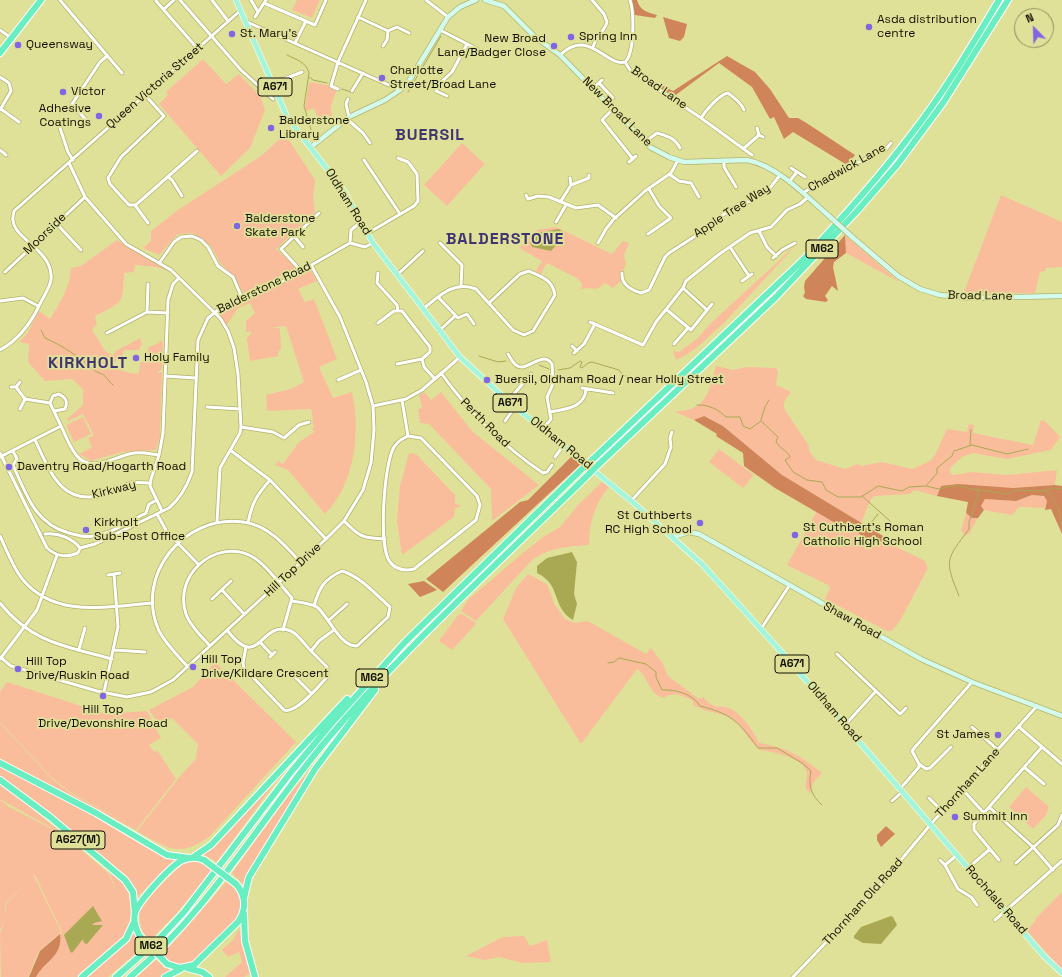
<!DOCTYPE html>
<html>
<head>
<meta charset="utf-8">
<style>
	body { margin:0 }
	#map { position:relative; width:1062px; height:977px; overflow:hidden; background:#e0e199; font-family:"Space Grotesk",sans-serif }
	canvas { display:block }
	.north { position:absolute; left:1014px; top:8px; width:40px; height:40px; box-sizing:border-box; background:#e0e199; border:1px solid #8d8d5c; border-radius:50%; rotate:337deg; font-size:11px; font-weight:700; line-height:16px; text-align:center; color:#101000 }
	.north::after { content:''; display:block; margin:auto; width:14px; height:18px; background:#7f66e2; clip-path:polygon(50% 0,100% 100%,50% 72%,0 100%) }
</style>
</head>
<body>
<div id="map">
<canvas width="1062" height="977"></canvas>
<div class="north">N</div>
</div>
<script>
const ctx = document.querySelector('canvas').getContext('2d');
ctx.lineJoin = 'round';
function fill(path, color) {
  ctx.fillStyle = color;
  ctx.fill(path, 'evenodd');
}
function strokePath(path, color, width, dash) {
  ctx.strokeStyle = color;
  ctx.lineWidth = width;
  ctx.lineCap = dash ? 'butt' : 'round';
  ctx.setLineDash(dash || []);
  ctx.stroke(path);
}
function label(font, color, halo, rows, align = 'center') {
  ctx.font = font + ' "Space Grotesk",sans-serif';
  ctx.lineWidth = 3.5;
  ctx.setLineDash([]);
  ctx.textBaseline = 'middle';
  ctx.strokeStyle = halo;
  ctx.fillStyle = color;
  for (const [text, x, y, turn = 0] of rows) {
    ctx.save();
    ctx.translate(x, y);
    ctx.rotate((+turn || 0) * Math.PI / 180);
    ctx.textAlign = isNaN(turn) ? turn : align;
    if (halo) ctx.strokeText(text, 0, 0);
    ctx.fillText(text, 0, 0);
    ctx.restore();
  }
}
fill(new Path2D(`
	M297 0H320L312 18 292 10Z
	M203 59 226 84 239 74 260 96 265 110 250 148 221 176 159 104 168 95 166 92Z
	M309 82 328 85 337 90 331 105 332 116 329 117 328 115 318 118 314 108 306 111 305 107Z
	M285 134 315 180 313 198 315 212 276 249 297 268 243 293 235 277 220 263 211 246 193 233 178 234 159 255 143 248 151 241V231L178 210 261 156Z
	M462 143 485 164 447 206 424 185Z
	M1001 195 1062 222V267L1045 268 1046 271 1040 272 1035 293H976L964 292Z
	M556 227 612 254 623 241 629 243 624 256 626 264 621 276 622 280 613 288 605 283 597 289 585 288 581 290 582 284 577 278 547 263 540 275 535 273 542 261 519 248 537 230Z
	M845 235 899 282 846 253Z
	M117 240 169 271 156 267 135 265 134 272 124 273C123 305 123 301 95 316L97 324 92 330 106 352 113 355 116 351 140 338 142 344 139 350H124L122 356 114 363C121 372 128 373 139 374L140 363 144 361 149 347 159 343 160 340 163 343 162 369 156 373 162 372 160 437 156 450 122 452 91 461 79 454 92 447 88 438 94 435 83 414 68 421 67 419 83 405V389L72 379 45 381 28 362 29 344 19 342 27 334 39 311 50 319C59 304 71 286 71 268L81 266Z
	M798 243 723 324C707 337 696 352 676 360L673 351 679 352 698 338 709 325Z
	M310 269 317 281 298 289 305 302 314 299 337 359 319 367 333 398 352 392C361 433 355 483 325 514L288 470 275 465 278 461 283 464 299 442 314 432 312 428 314 427 312 421 313 419 311 409 267 411 266 395 291 389 304 382 286 326 270 328H279L280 330 281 349 278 352V356L250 361 247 339 252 331 246 332V321L255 313 250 303 238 308 227 325 217 312 225 307 280 285Z
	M716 366 733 370 747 367 776 368 778 371 776 385 791 392C786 398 782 403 785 410L809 446V451L816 460 845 469 858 464 861 466 882 462 912 469 930 461 935 455 947 429 967 432 969 424 974 425 973 433 1033 445 1041 420 1045 421 1060 437 1051 450 1007 459 973 453 962 457 950 468V472L953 475 971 472 1007 475 1057 470 1055 485 1013 488 941 486 937 496 914 490 910 494 874 496C868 502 865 515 861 523L782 475 723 426 704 416 694 420 675 412C682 411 691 410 697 406 709 399 712 378 716 366Z
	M424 392 431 400 441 392 473 432 539 485 492 521 491 489 429 424 420 423 418 409 422 408 419 395Z
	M83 417 91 434 74 442 66 425Z
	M719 449 754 475 743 488 709 462Z
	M409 453 416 454 455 495V503L460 505V507L455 508 454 517 402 555 397 521 400 486Z
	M602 482 609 487C595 503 589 523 589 545 567 547 550 547 532 560L476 621 461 611 468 600 518 557 543 537 560 527 579 504Z
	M1032 495 1044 496 1047 501 1045 508 1019 507 1012 515 984 510 981 506 985 499 1016 501Z
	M817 511 837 524 853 529 866 539 891 544 925 561 928 568 900 621 892 631H887L825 599 830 588 828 585 787 565Z
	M966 513 972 518H978L969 534 965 536 961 530Z
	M528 574 547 584 555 605 565 619 575 623 588 621 646 654 651 648 662 662 668 676 699 699 703 697C717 712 717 703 731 709 743 715 754 732 759 743 786 747 801 756 822 773L813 783 810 793 806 789C805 783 807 778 807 773 805 758 771 751 760 750 749 742 744 728 733 720 721 711 705 713 693 705V701C680 695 676 691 663 698 649 694 648 676 637 669L581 744 503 619 516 588Z
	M462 614 476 623 475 625 452 650 439 641 458 615Z
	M215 662 296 742 210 836C179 859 167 848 137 831L181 775 196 759 198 744 172 718 160 726 149 710 193 687Z
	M7 682 106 714 147 711 161 738 149 745 154 752 157 750 176 779 136 830 0 759V723L52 779 75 796 129 824 75 795 52 778 0 722V692Z
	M326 751 244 885 232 873 289 795Z
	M293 762 271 788 217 862 203 854Z
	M0 767 101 819 157 852 177 860 137 897 136 889 128 877 52 815 0 777Z
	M0 785 20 799 64 835 0 799Z
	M1026 787 1049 807 1046 815 1033 829 1009 807Z
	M0 800 9 807 64 835 108 873 117 892 109 872C134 885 134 911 126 935L77 977H29L41 950 62 932 35 875 5 904 6 917 0 931Z
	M195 861 207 864 213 869 176 914 149 941 141 928 139 912 155 891 183 863Z
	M34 876 61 932 39 951 28 977H1L0 934 6 917V904Z
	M227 881C235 889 243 897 241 910 239 921 197 962 187 964 176 967 169 960 162 954L181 934Z
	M1062 892V970L1027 931 1036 920 1035 919Z
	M239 928 251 973 244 977H225L242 962 239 952 228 957 222 950 233 940Z
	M133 932 143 947 108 977H87L127 943Z
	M524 936 530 946 547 940 551 962 523 963 499 957 485 960 466 956 503 937Z
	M156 960 165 968 171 971 162 977H137Z`), '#fabd9c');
fill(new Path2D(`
	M631 0H637C640 11 647 12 657 15L655 18 635 15Z
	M663 17 687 24 684 37 680 41 669 38Z
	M727 56 755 72 770 89 789 118H798L805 122 855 155 847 165 793 132 784 139 774 117 770 119 752 87 719 63 673 97 642 76H644L673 91Z
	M845 235 846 253 834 262 833 267 838 291 832 286 825 296 828 300 826 302 806 299 803 296 805 293 804 287 805 281Z
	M704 416 723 426 782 475 893 542 891 544 866 539 853 529 837 524 775 488 744 466 743 453 716 436 717 434 694 420Z
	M572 456 581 464 443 592 426 579 520 502 528 500Z
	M958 484 1013 488 1055 485 1062 486V534L1051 509 1045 510 1047 501 1044 496 1032 495 1016 501 985 499 981 506 984 510 978 518H972L966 513 968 502 937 496 941 486Z
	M424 581 437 590 420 597 408 584Z
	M886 826 895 834 881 847 877 840V835Z
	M60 934C63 957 45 960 36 977H29L40 951Z`), '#cf845a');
fill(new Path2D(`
	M559 229 564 233V236L551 251 532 247 530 242 536 234 541 232Z
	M572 552 577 562 574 594 577 604 573 620C551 607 562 585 537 573V566L547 558Z
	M93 906 102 921 94 923 92 925H103L87 944 84 943 83 939 72 953 70 951 64 935Z
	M891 916 893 917 897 925 881 944 863 943 854 938V936L861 927Z`), '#a9a953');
strokePath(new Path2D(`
	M287 55C297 60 306 62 309 73L304 106 314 140
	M309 77 313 80 327 83
	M342 89 351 92
	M408 92 441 36
	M41 330 45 338C63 346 80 357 94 370 97 373 102 373 105 376 108 379 110 383 113 385
	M479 356 498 362 506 361
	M539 365 549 369
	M558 370 570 368 580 361 582 362 580 367 582 368 588 363 592 362 619 370 622 374 634 380
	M697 405C708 404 719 410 726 417H740L743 426 750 429 761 421 778 437 776 441C778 448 787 450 790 457L785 460 793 472 807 480 822 482 826 490 838 497H861L878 486 902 491 909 487 926 486 939 489 956 485 972 489 1008 494 1014 490 1044 491 1052 488 1062 489
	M761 420 765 407 769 400
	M970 445 971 430
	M927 485 937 473V468L952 456 954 451 972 445 1007 454 1028 449
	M1045 491C1058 498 1059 512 1062 525
	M862 496 890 521
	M871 523 878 514
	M959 596C944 559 946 560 969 529V522L979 492 978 490
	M608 663 614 662 619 658 646 664 656 672V677L662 690C675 689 693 694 700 706 732 714 739 722 758 748H777L802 763 811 771C808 786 811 795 822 805`), '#a9a953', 1);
const street = new Path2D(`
	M60 0 122 73
	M180 0 241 70 273 99
	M212 0 228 21
	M251 0 258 12
	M426 0 448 17
	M592 0 604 14 607 22C605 31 596 36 593 47
	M156 1 197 48
	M264 3 315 25 326 0
	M164 9 174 0
	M255 17 266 0
	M358 17 388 31 397 27 409 33
	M247 22 400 90
	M0 30 11 38
	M440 30 477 49
	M295 43 306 21
	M383 46 387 40 388 31
	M560 55C589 27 606 67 625 62L630 70 701 118 752 155
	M625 62C635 53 634 12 630 0
	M0 77 9 83 11 91 0 110
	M274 83 302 72
	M599 83 613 98
	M338 89 331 86 338 62 366 0
	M592 89 602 80
	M352 91 363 73
	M145 95 164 116 121 157 108 178 110 184 129 205H135L138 203 197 151
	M447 96 436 91 438 85 452 72 467 44
	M348 99 346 104 349 117
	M1 109 19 122
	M613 109 602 120 633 159
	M701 118C706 110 720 94 728 93 734 98 741 102 744 110
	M347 119 363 133 370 143
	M87 121 72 104 100 62 107 56
	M60 128 68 152 73 160
	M757 128 759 135 763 137
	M645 142 657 133C667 136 675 138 680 148
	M743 149 759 135
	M0 150 6 155
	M364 160 400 214
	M724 160V167L736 187
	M629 162 636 156
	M69 163 85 197 126 244 171 270 220 318 228 331 234 348 238 374 241 427 240 433 220 468 217 522
	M791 168 805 177
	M669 174 679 181 691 183 699 197
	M168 177 172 180 182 196
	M570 178 571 185
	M789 182 797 172
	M803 193 826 178 886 149 891 143
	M526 195 528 199 538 196 549 197 576 208 598 205 616 218
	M561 201 571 185 589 178V175
	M135 205 148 223
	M556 222 566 205
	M56 223 81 250
	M759 231 767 247 776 256
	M368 233 414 206 418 201 417 174 408 162 398 158
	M648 234 671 218 659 206 649 189
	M294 236 303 247
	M350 243 351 230 361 222
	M350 243 365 247 373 243
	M440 243 462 265 461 286
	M598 243 606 229 613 220 645 191 671 173 678 160
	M730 247 749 276
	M773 258 782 250 795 243
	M160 262 174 242 181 237 192 236 201 240 208 247 218 266 233 277 242 298
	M301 271 281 249 319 213
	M5 272 85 197
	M378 273 377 283 397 305 398 311
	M622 273C621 285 631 290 641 293L649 290 665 257 669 253 700 233 708 225 739 204 751 201 770 188 780 175
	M397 275 423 251
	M742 281 752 274
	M683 288 706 309
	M438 297 458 318 467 314 474 324
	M0 301 23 298 38 306
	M423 309C439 296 454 280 476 289L513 330 524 335 533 331 555 295C552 279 543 278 529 271L520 274 489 303
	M667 310 691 330 712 304
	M147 312 168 313
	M590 322 643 345 656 322 683 288 686 281 718 255 750 233 771 227 787 210 800 204 807 198
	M378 323 394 311H402L430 347V352L422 359 424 367 435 379
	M439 331 455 316
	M107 333 147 312 148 284
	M674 344 688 328
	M572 346 577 351
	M0 350C18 340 29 326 38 308 41 300 50 288 51 280 54 250 14 240 13 220 12 218 14 214 14 211L241 10
	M574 353 584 344 595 324
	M508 354C510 357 513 363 516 365 526 374 542 349 552 364L553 384 547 397 551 419 543 429
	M397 364 422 359
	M441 373C469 412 503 446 543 473L547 472 552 465
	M165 376 196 378
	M338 380 361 370
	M11 387H16L20 382
	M16 387 25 399 50 403
	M582 388 613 393
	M402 400 408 436
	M508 401 531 374
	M373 406 406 399 422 390 460 357
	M207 407 240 409
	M20 409 25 399
	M54 411 65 409C68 401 66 398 59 394L53 396 50 403 60 424 61 426C66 436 71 452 80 459 95 472 118 455 134 453 142 452 151 454 159 455
	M550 412C565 409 585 408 586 389
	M505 421 515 407
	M241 427 273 432 284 438 299 425 309 422
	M408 436 421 438 477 496 480 505 476 520 414 569C405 571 396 570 390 562 378 547 384 463 394 447 398 441 402 439 408 436Z
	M35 440C51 473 62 508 106 494 115 491 123 485 132 483 137 482 145 483 150 483
	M230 450 270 480 326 539
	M13 451 17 459 13 465C26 494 35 524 69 533 76 535 85 538 93 536 111 534 130 521 146 513L149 504 157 500
	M0 453 47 548C56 556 65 558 78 553L80 548
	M0 457 61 426
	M555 457 563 446
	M631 501 665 464 671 447 670 438 672 432
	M162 511 150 486 151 479 159 455 163 433 168 300 173 284 179 278
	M157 514 167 532 198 564
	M344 521C360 537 362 538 385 539
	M248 523C252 503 256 496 270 480
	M45 534C58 532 73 539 80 548
	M0 536C7 551 13 568 23 580 56 619 108 606 153 603
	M80 548 95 544 169 508C181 498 187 486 192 472L198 340 208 318 223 306 278 284 350 243
	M108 575 120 573
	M222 590 244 614
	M212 599 231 581
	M292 601C299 602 310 603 317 607 329 617 340 647 357 646L388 617 390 607C375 594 361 577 342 571 324 579 319 588 314 606
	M0 603C32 643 65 646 112 659
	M329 620 347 604
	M761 629 789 586
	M227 630C261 674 259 618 291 631 298 634 305 645 311 651
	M260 642 272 655
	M210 646C202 637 190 626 186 614 173 576 214 538 251 556 265 563 281 586 292 598L283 630
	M246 647 243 663 244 668 284 710C296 714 319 686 327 677V667L311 651 319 641 334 630
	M79 649 85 628
	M114 650 145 652
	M837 654 900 714 906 708
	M0 657 11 666 97 691 127 697 151 692 173 680 326 539 344 521 363 490 371 463 374 430 373 406 366 382 340 317 311 265
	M270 657 275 652
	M0 659 37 610 57 555
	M187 666C177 655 166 644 159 631 134 575 184 514 243 522 268 525 285 545 301 563
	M292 674 311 693
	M104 692 118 627 114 574
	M845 725 876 691
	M972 727 998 750
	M1019 727 1062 764
	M919 764 912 751 915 747 972 682
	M1024 767 1044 784
	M900 789 919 767V764L926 769 930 768 951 747
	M963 790 984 813
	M929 798 943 812
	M892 801 902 792
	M989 807 1033 847 1053 870
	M957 855 945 865 958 889 971 897 977 905
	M940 860 945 865
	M999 860 974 830V824L1042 747
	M1016 863 1058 825 1062 815
	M968 868 990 849
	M995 920 1062 861
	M793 977 875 891 931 824 1037 706`);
const secondary = new Path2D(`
	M485 0 504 6 535 37 560 55 650 147 669 157 684 162 747 160C778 166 806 196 829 216
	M311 147 349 117 385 100 400 90 409 81 448 17 460 7 476 0
	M851 236 898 276 920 289 940 295 970 298 1062 296
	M673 537 689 532 699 534 921 659 972 682 1062 716`);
const primary = new Path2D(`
	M236 0 287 117 344 191 373 243 460 357 508 401 635 504 702 564 786 657 1044 956 1062 973`);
const highway = new Path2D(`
	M0 53 41 0
	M592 460 802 261C841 220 879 177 913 132 945 91 972 45 999 0
	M598 465 776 297 858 210 897 165 943 103 1008 0
	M0 763 96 813 167 855 189 858
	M0 780 50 817 125 880 133 892 135 914
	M192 858 211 845 347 699
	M244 898 249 877 315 769 375 690
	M244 914 245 941 255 977
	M139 935C136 928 133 921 135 913 138 902 171 865 183 860 190 857 197 857 204 860
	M167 964 180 968 194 965 238 922C247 910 246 895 236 884
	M187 968 202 972 209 977
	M82 977 126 939 134 922
	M116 977 158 940 184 912 291 772 331 724 405 642 584 467
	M130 977C208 912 260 820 325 742 407 645 501 561 591 472
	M165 977 181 969`);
strokePath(street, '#b2b36c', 4.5);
strokePath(secondary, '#b2b36c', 6);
strokePath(primary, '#fff', 6);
strokePath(highway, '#fff', 8);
strokePath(street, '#fff', 3);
strokePath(secondary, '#d2faed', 4.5);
strokePath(primary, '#a5f5da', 5);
strokePath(highway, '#69eec2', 6);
const secondaryBridge = new Path2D(`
	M829 216 851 236`);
const highwayBridge = new Path2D(`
	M584 467 592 460
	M591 472 598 465
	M204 860 236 884
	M139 935 167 964`);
strokePath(secondaryBridge, '#b2b36c', 6, []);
strokePath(highwayBridge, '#fff', 8, []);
strokePath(secondaryBridge, '#d2faed', 4.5);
strokePath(highwayBridge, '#69eec2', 6);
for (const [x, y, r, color] of [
	[869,27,4,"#7f66e2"],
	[232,34,4,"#7f66e2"],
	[571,37,4,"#7f66e2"],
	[18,45,4,"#7f66e2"],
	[554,46,4,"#7f66e2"],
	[382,78,4,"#7f66e2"],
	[63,92,4,"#7f66e2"],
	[99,116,4,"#7f66e2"],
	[271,128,4,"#7f66e2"],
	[237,226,4,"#7f66e2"],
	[136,358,4,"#7f66e2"],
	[487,380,4,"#7f66e2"],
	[9,467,4,"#7f66e2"],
	[700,523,4,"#7f66e2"],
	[86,530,4,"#7f66e2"],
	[795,535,4,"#7f66e2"],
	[193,667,4,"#7f66e2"],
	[18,669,4,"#7f66e2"],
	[103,696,4,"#7f66e2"],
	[998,735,4,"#7f66e2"],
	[955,817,4,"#7f66e2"]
]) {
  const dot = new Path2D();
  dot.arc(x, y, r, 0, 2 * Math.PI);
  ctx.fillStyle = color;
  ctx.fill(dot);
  strokePath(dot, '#e0e199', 1.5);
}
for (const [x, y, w] of [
	[275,87,34],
	[822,249,32],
	[510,403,34],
	[792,664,34],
	[372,678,32],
	[78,840,54],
	[151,946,32]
]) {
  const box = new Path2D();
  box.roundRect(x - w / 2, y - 9, w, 18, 3);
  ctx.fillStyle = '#e0e199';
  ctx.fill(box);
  strokePath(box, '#101000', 1);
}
label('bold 11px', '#101000', null, [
	["A671",275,87],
	["M62",822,249],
	["A671",510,403],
	["A671",792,664],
	["M62",372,678],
	["A627(M)",78,840],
	["M62",151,946]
]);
label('12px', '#101000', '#e0e199', [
	["Asda distribution",877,20],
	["centre",877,34],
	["St. Mary's",240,34],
	["Spring Inn",579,37],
	["New Broad",546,39,"right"],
	["Lane/Badger Close",546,53,"right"],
	["Queensway",26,45],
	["Charlotte",390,71],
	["Street/Broad Lane",390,85],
	["Victor",71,92],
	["Adhesive",91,109,"right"],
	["Coatings",91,123,"right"],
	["Balderstone",279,121],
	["Library",279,135],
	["Balderstone",245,219],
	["Skate Park",245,233],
	["Holy Family",144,358],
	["Buersil, Oldham Road / near Holly Street",495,380],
	["Daventry Road/Hogarth Road",17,467],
	["St Cuthberts",692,516,"right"],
	["RC High School",692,530,"right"],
	["Kirkholt",94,523],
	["Sub-Post Office",94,537],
	["St Cuthbert's Roman",803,528],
	["Catholic High School",803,542],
	["Hill Top",201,660],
	["Drive/Kildare Crescent",201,674],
	["Hill Top",26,662],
	["Drive/Ruskin Road",26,676],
	["Hill Top",103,710,"center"],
	["Drive/Devonshire Road",103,724,"center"],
	["St James",990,735,"right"],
	["Summit Inn",963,817]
], 'left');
label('12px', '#101000', '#e0e199', [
	["Queen Victoria Street",155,86,-41],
	["Broad Lane",659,88,35],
	["New Broad Lane",617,112,45],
	["Chadwick Lane",847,168,-29],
	["Oldham Road",348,202,58],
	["Apple Tree Way",732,211,-33],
	["Moorside",45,234,-44],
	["Balderstone Road",264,288,-26],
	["Broad Lane",980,296,1],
	["Perth Road",485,423,45],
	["Oldham Road",561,443,39],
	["Kirkway",114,490,-14],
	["Hill Top Drive",293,570,-43],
	["Shaw Road",852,621,29],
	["Oldham Road",834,712,49],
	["Thornham Lane",968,783,-48],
	["Rochdale Road",996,900,49],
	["Thornham Old Road",863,902,-48]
]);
ctx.letterSpacing = '1px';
label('bold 16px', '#3f3470', '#e0e199', [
	["BUERSIL",430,136],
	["BALDERSTONE",505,240],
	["KIRKHOLT",88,364]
]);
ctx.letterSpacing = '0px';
</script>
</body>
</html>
